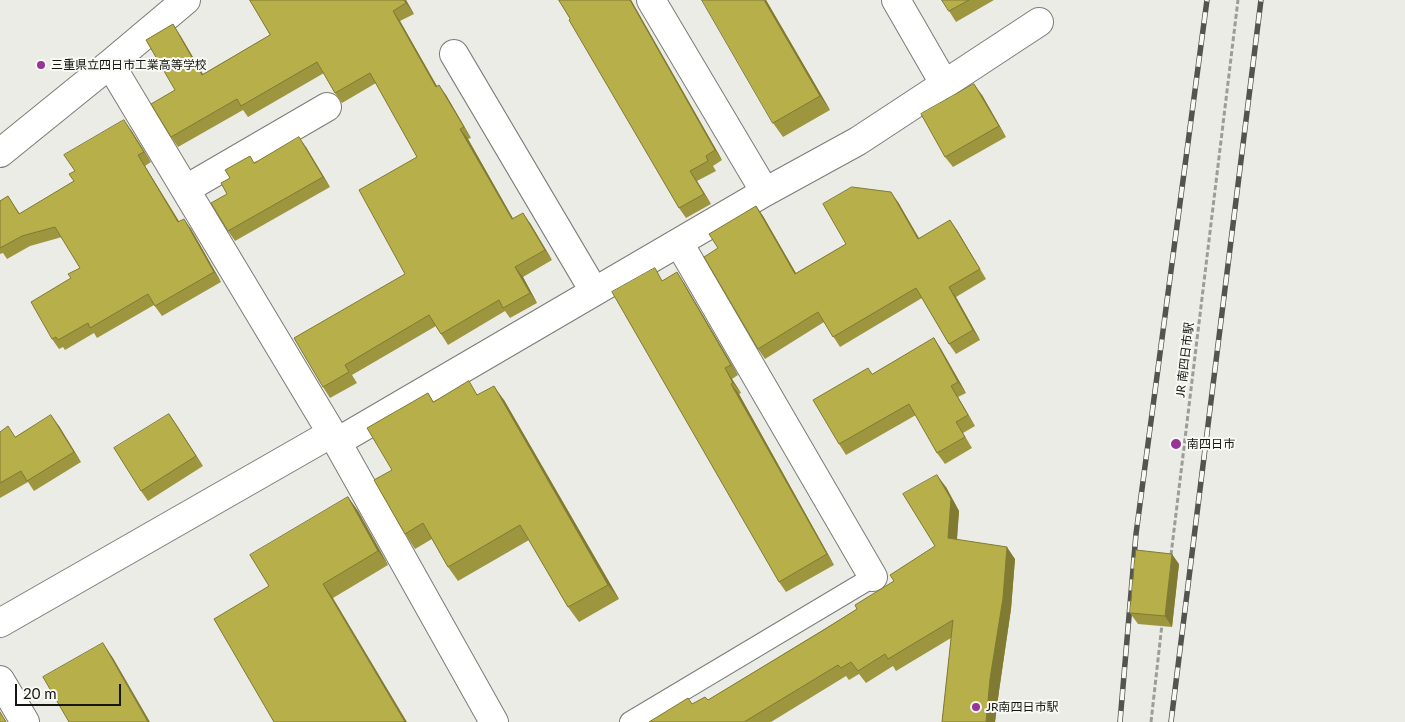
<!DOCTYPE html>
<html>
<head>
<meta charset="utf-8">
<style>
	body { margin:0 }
	#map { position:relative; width:1405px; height:722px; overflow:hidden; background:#ecece7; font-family:Lato,sans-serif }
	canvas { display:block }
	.scale { position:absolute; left:15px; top:684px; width:106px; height:22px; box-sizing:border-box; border:2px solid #161614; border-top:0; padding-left:6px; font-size:15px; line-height:18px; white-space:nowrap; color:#161614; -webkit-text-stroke:4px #f9f9f4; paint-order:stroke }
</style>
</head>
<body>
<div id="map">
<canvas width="1405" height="722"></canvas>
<div class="scale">20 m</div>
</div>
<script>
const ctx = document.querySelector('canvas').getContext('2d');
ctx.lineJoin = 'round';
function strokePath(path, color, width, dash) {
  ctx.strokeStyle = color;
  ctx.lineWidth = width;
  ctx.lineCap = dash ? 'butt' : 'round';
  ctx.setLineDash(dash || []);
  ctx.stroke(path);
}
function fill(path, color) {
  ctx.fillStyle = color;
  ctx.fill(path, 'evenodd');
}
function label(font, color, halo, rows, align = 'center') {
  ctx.font = font + ' Lato,"Noto Sans JP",sans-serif';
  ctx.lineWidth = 4;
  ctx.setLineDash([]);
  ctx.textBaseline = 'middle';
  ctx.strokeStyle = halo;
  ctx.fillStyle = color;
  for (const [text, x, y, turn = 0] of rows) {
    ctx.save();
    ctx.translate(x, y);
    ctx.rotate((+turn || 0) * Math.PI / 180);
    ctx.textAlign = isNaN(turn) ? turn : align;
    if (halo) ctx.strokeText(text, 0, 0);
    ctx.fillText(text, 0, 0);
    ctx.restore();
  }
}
const lane = new Path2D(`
	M630 722 873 577`);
const street = new Path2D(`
	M186 0 110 64 337 442 494 722
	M651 0 765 192
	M896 0 945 85
	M454 54 594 291
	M0 153 110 64
	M186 189 327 107
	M679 243 873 577
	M337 442 765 192 858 141 1039 22
	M0 623 332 433
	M0 680 25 722`);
strokePath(lane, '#7b7b77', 22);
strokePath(street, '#7b7b77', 30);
strokePath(new Path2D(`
	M1171 555 1238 0
	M1151 722 1162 624`), '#9c9c98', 3, [5, 2.5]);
strokePath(lane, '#fff', 20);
strokePath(street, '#fff', 28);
const rail = new Path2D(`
	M1120 722 1136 534 1207 0
	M1171 722 1261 0`);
strokePath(rail, '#535350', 5.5);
strokePath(rail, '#f9f9f4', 4, [11]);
fill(new Path2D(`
	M250 0H406L414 14 400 21 437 86 446 95 471 138 468 139 513 219 530 223 552 260 523 277 537 303 510 318 505 311 448 345 436 326 352 375 357 383 330 398 323 387 405 274 417 157 376 83 342 103 335 93 324 73 248 117 243 110 178 147 171 137 180 35 203 74 270 35Z
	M559 0H631L722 160 713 166 716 171 697 181 711 204 686 218 679 208Z
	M766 0 830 110 783 137 773 123Z
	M942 0H994L956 22Z
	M982 95 1006 137 953 167 945 157Z
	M131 130 151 162 145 166 179 221 191 229 221 282 162 316 154 305 97 338 94 333 65 350 63 347 59 349 52 339 71 278 80 268 62 237 30 246 7 259 3 253 0 254V201L8 196 20 214 74 181 75 171Z
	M306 147 330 187 235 241 228 231 227 194 230 178 254 162Z
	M898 202 919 238 957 230 986 279 956 297 980 340 956 354 949 344 922 298 840 347 824 322 765 359 758 349 718 248 756 206 763 216 796 273 846 244Z
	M663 280 684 283 738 375 732 379 741 393 739 394 834 565 786 592 779 582Z
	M934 338 941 349 966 393 958 397 975 426 963 433 972 448 945 464 937 453 916 415 846 455 839 444 873 374Z
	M428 393 433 401 479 394 504 400 619 599 579 622 568 607 529 540 458 581 448 567 432 539 415 549 405 534 392 470Z
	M169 414 203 466 148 501 141 491Z
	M59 426 81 462 34 491 28 482 0 498V432L16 437Z
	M946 487 959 511 957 540 1015 559 1011 609 999 691 995 722H942L951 638 896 671 893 666 866 683 859 674 849 680 846 676 771 722H649L692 704 708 700 857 609 894 581 935 546Z
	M348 497 358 511 388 565 333 598 269 586Z
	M1179 564 1172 627 1138 624 1130 613Z`), '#9d963f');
fill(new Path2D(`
	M404 0H406L414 14 406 3Z
	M630 0H631L722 160 715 150Z
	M764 0H766L830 110 820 96Z
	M393 11 400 21 443 97 436 87Z
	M173 24 180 35 209 85 202 75Z
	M974 84 982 95 1006 137 999 126Z
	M439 85 446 95 471 138 464 127Z
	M124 120 131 130 151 162 144 152Z
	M460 129 468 139 519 229 512 219Z
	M299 137 306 147 330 187 323 177Z
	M138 155 145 166 185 232 178 222Z
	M690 171 697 181 711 204 704 194Z
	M891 192 898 202 925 249 918 239Z
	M756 206 763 216 802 284 795 274Z
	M523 213 530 223 552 260 545 250Z
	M184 219 191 229 221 282 214 272Z
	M950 220 957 230 986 279 980 269Z
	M515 267 523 277 537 303 530 293Z
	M677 272 684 283 738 375 731 365Z
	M949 287 956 297 980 340 973 330Z
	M934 338 941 349 966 393 958 382Z
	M725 368 732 379 741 393 733 383Z
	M731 384 739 394 834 565 827 554Z
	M494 386 504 400 619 599 608 585Z
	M951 386 958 397 975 426 968 415Z
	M169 414 176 424 203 466 196 456Z
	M51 415 59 426 81 462 74 452Z
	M937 475 946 487 959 511 956 550 948 538Z
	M348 497 358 511 388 565 378 551Z
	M1007 547 1015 559 1011 609 999 691 995 722H986L990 679Z
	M1172 554 1179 564 1172 627 1165 616Z
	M323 584 333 598 407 722H405Z
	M103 643 113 658 150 722H148Z`), '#807a33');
const building = new Path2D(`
	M250 0H404L406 3 393 11 436 87 439 85 464 127 460 129 512 219 523 213 545 250 515 267 530 293 503 308 499 300 441 334 429 315 345 365 349 372 323 387 294 338 405 274 359 190 417 157 370 73 335 93 317 62 241 106 237 99 171 137 151 104 175 90 146 40 173 24 202 75 270 35Z
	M559 0H630L715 150 706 156 708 161 690 171 704 194 679 208 569 20 570 19Z
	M702 0H764L820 96 773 123Z
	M942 0H969L949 11Z
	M974 84 999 126 945 157 921 114Z
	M124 120 144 152 138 155 178 222 184 219 214 272 155 306 148 294 90 328 88 323 58 340 56 337 52 339 31 302 71 278 68 274 80 268 55 227 22 236 0 248V201L8 196 19 214 74 181 69 174 75 171 64 155Z
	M299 137 323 177 228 231 211 203 227 194 221 183 230 178 225 170 250 156 254 163Z
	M852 187 891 192 918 239 950 220 980 269 949 287 973 330 949 344 916 288 833 337 818 312 758 349 704 257 718 248 709 234 756 206 795 274 846 244 823 204Z
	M655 268 662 281 677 272 731 365 725 368 733 383 731 384 827 554 779 582 612 292Z
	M934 338 958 382 951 386 968 415 956 422 965 437 937 453 909 404 839 444 813 400 868 368 872 374Z
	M469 381 477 395 494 386 608 585 568 607 520 525 448 567 423 523 405 534 374 480 392 470 367 428 428 393 433 402Z
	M169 414 196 456 141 491 114 448Z
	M51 415 74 452 27 481 21 471 0 483V432L8 426 15 437Z
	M937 475 951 499 948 538 1007 547 1003 598 990 679 986 722H942L953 620 888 659 885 654 858 671 851 662 841 668 838 665 744 722H649L688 698 692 704 705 697 708 700 822 631 857 609 855 605 894 581 890 575 935 546 903 494Z
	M348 497 378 551 323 584 405 722H274L214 619 269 586 250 555Z
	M1136 550 1172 554 1165 616 1130 613Z
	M103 643 148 722H69L43 677Z
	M0 712 6 722H0Z`);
fill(building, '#b7af49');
strokePath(building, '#807a33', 1);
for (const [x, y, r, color] of [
	[41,65,5,"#983398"],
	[1176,444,6,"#983398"],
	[976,707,5,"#983398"]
]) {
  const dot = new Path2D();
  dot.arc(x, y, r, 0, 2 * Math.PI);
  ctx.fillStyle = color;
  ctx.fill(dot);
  strokePath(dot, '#f9f9f4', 2);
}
label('12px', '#161614', '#f9f9f4', [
	["三重県立四日市工業高等学校",51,65],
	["南四日市",1187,444],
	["JR南四日市駅",986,707]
], 'left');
label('12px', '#161614', '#f9f9f4', [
	["JR 南四日市駅",1185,360,-83]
]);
</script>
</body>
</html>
